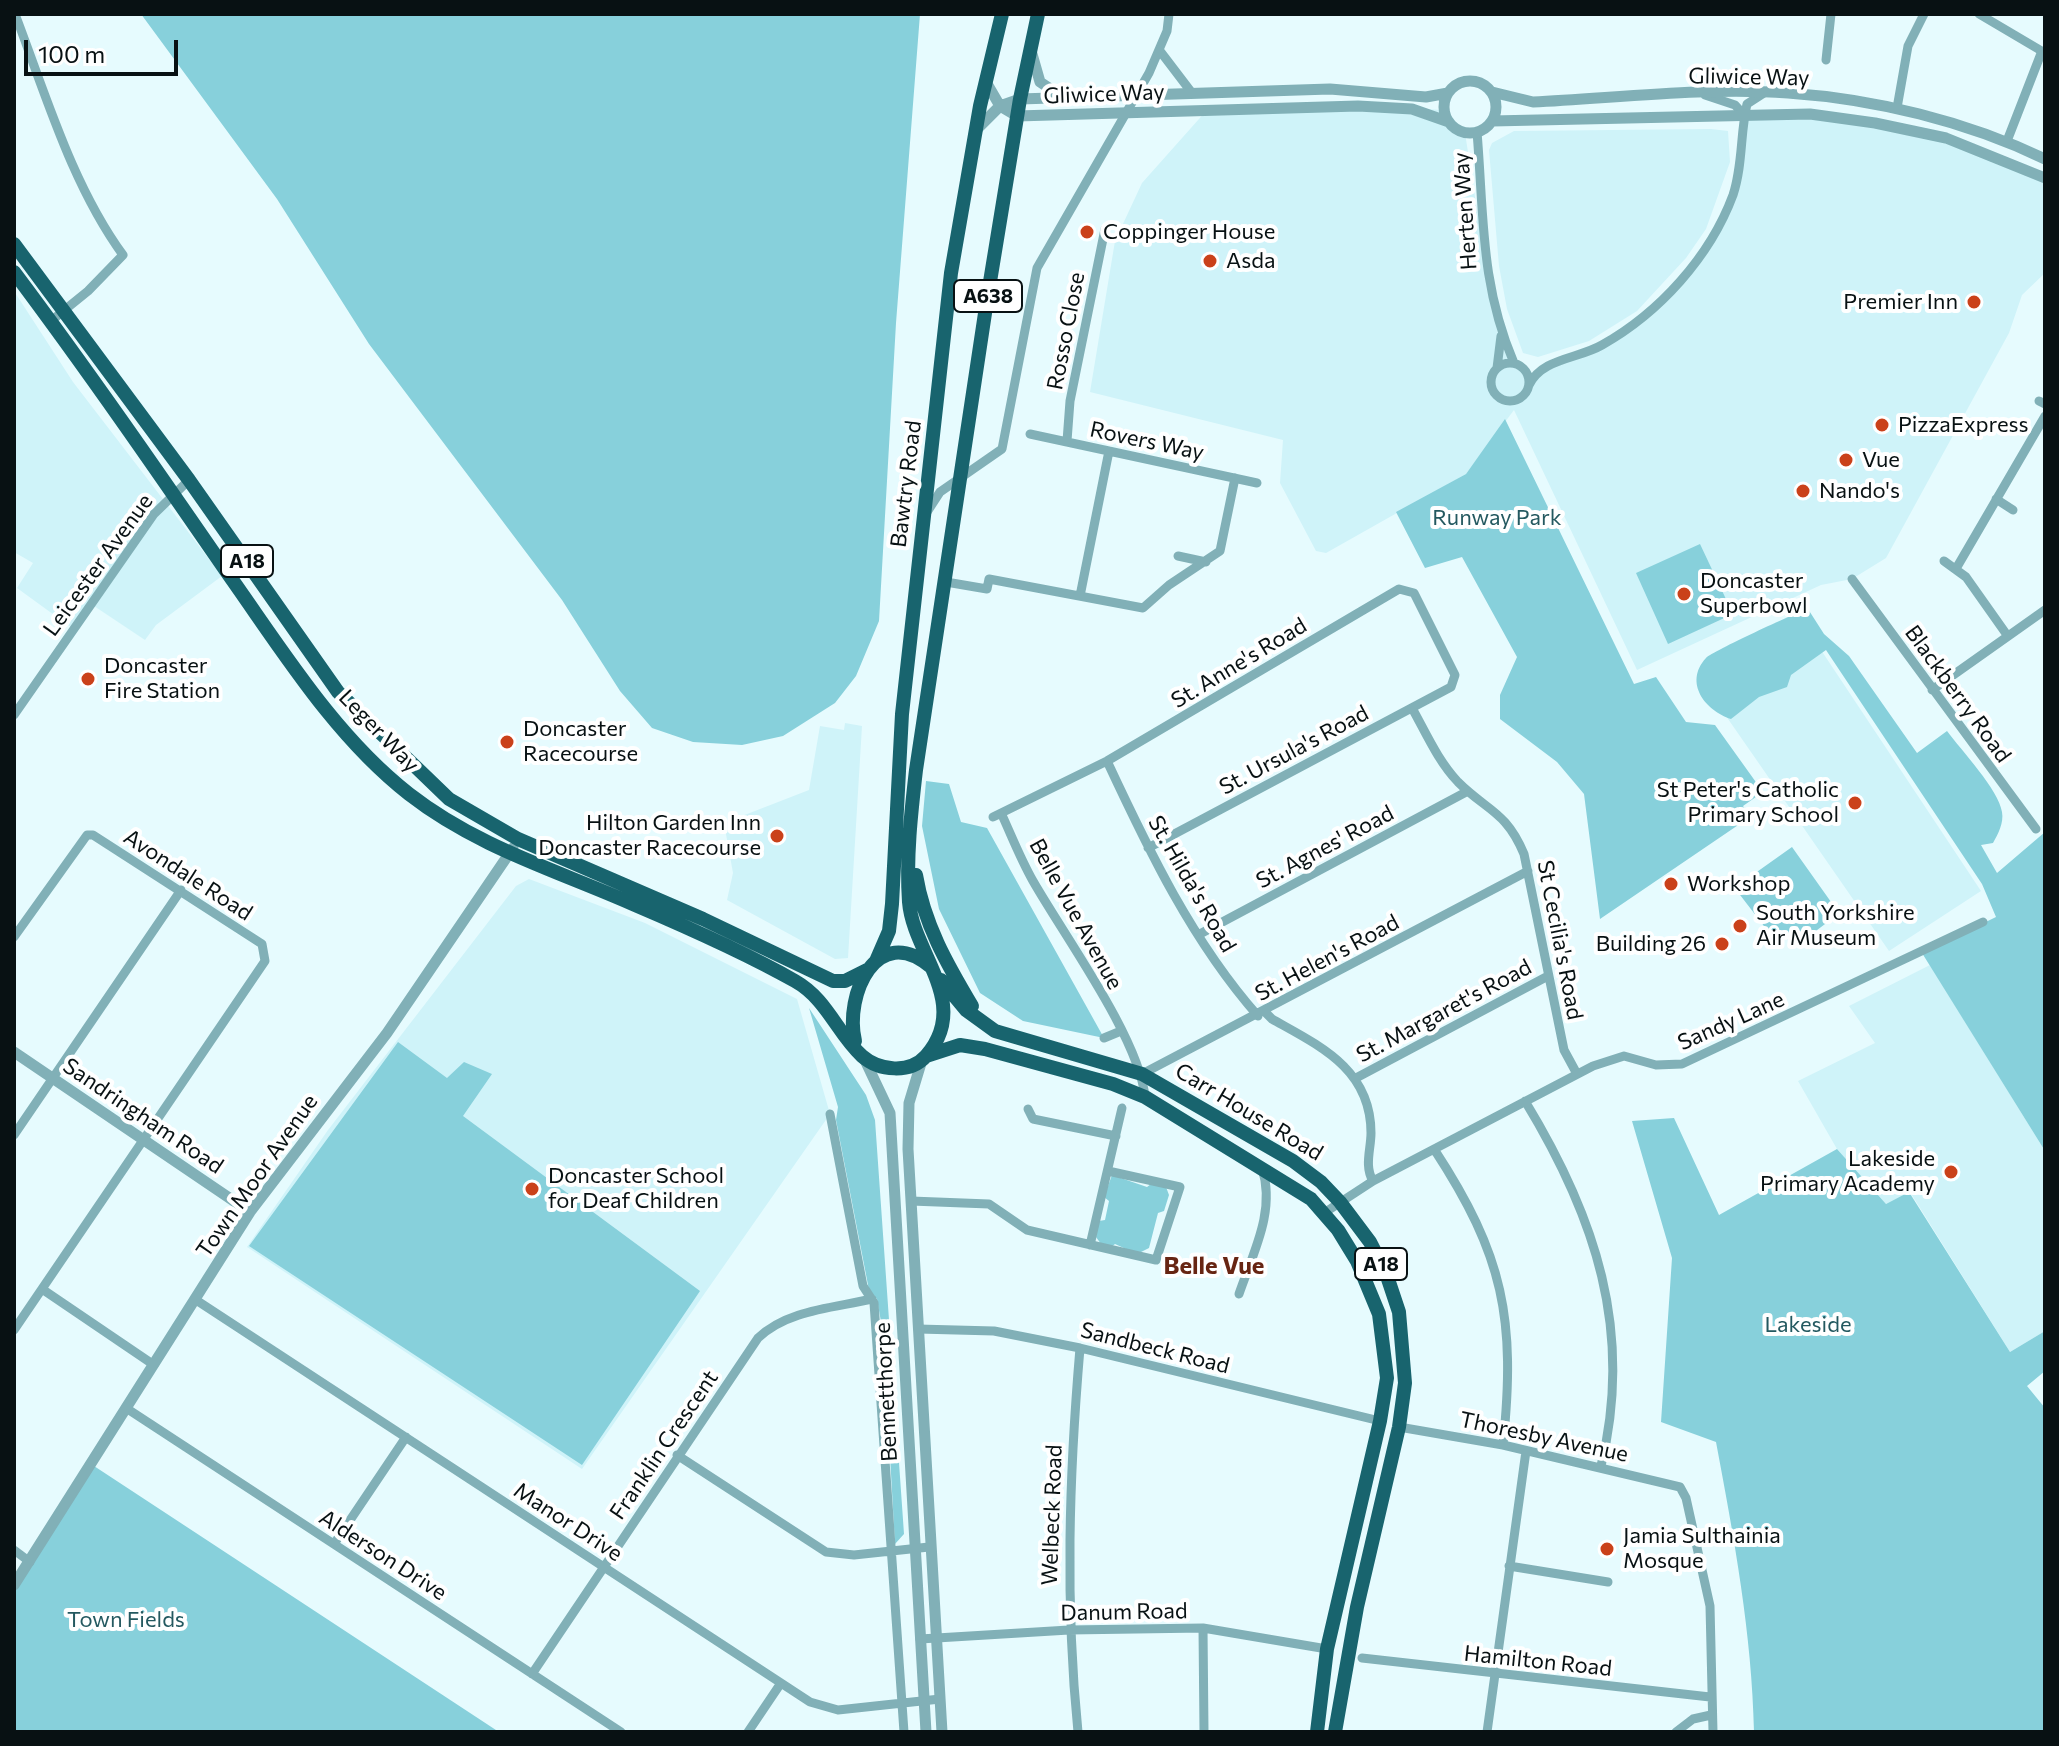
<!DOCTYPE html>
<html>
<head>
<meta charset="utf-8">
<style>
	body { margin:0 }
	#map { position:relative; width:2059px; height:1746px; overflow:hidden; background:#e6fbfe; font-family:Commissioner,sans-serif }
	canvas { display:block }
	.frame { position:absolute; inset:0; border:16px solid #081113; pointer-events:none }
	.scale { position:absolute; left:24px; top:40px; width:154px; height:36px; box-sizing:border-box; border:4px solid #081113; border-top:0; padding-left:10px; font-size:24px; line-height:28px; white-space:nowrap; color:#081113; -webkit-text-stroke:6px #fff; paint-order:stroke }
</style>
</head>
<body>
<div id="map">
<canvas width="2059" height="1746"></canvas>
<div class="frame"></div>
<div class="scale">100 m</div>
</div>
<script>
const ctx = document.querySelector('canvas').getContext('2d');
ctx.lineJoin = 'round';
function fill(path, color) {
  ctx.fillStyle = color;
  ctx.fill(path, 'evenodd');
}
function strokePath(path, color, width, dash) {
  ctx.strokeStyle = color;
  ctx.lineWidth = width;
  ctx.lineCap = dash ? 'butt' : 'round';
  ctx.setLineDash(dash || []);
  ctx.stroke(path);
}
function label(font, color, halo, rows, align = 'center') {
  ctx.font = font + ' Commissioner,sans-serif';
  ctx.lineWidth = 8;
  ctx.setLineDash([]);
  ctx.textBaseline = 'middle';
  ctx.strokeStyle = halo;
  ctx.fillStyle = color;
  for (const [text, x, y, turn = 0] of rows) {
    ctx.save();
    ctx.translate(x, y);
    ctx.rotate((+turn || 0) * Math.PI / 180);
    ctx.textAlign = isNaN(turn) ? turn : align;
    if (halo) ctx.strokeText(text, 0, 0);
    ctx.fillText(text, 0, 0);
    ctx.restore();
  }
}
fill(new Path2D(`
	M1358 106 1444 110 1465 133 1487 274 1514 363 1523 368 1529 378 1592 350 1639 321 1700 262 1735 194 1744 115 1810 114 1946 138 2045 181V273L2022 295 2009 333 1886 558 1852 579 1821 585 1637 670 1514 410 1466 474 1326 553 1316 551 1280 483 1283 440 1090 392 1115 241 1142 183 1207 110Z
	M1711 129 1728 131 1730 162 1706 229 1686 258 1637 311 1589 341 1538 357 1523 353 1507 309 1499 266 1489 150 1492 143 1514 131Z
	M14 291 73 382 222 576 156 625 145 640 91 604 72 628 17 588 33 563 14 552Z
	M1821 650 1981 891 1889 951 1726 716Z
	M845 723 862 726 848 958 835 959 727 900 733 873 724 823 809 790 820 726 844 730Z
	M529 879 645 923 797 999 830 1114 582 1469 247 1247 328 1130 516 886Z
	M1930 965 2045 1151V1331L2010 1352 1910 1192 1886 1204 1837 1149 1798 1081 1875 1043 1849 1006Z`), '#cff3f9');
fill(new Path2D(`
	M141 14H920L896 323 879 621 856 676 835 703 783 736 742 745 693 742 652 728 620 691 562 600 369 344 277 199Z
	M1505 419 1634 684 1656 677 1686 722 1715 725 1763 792 1743 806 1750 817 1600 919 1584 794 1557 762 1500 719V695L1517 657 1462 557 1425 568 1396 512 1466 474Z
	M1700 544 1733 614 1668 644 1636 573Z
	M1808 609 1824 634 1849 656 1917 753 1947 731C1961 750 1999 790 2002 812 2004 823 1998 834 1993 843L1981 845 1997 873 2045 832V1151L1922 953 1996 917 1982 884 1826 650 1791 675 1787 687 1759 697 1731 719C1706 711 1683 683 1706 658 1713 651 1795 613 1808 609Z
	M926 781 949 784 961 822 987 828 1104 1038 1023 1021 980 993 939 909 922 826Z
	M1792 847 1836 909 1833 918 1796 946 1788 936 1777 943 1737 891 1732 894 1730 891Z
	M809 1008 866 1095 875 1120 904 1534 895 1544 883 1333 877 1299 869 1290 836 1120 838 1107Z
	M398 1042 447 1078 464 1062 492 1074 463 1116 700 1291 582 1465 249 1246Z
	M1674 1118 1719 1215 1837 1149 1886 1204 1909 1192 2010 1352 2045 1331V1371L2027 1386 2045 1408V1732H1754C1752 1634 1734 1538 1716 1442L1661 1422 1672 1258 1632 1121Z
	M1112 1175 1147 1187 1151 1184 1166 1187 1169 1195 1164 1211 1158 1213 1149 1248 1137 1254 1115 1244 1111 1247 1101 1244 1096 1237 1099 1221 1105 1220 1109 1201 1104 1197Z
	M94 1466 499 1732H14V1585Z`), '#87d0db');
strokePath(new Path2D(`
	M15 14C46 95 72 185 123 255L88 291 51 321
	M1979 14 2045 53
	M1160 51 1192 93
	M1826 60 1831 14
	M1705 95 1735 105 1744 115
	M1897 108 1908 46 1924 14
	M1477 132C1484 215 1480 284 1514 363
	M2007 141 2042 51
	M1491 382a19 19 0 1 1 38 0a19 19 0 1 1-38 0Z
	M1497 368 1501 336
	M1529 385C1542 358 1578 359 1602 345 1659 313 1710 257 1733 195 1743 165 1740 134 1747 104L1764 93
	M2039 401 2045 404
	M1030 434 1257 483
	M1067 441 1070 401 1105 229
	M1996 499 2013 510
	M927 512 940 492 1002 449 1037 268 1149 73 1167 31 1169 14
	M1178 556 1206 562
	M1944 561 1966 577 2007 635
	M1957 567 2045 416
	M1852 579 2036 829
	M946 582 987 589 989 579 1143 608 1169 585 1220 551 1235 478
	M1080 596 1109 451
	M1932 690 2045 610
	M1412 708C1426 733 1438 761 1458 782 1487 811 1506 811 1524 854L1564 1050 1577 1074
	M14 715 154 514 189 480
	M1107 761C1149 851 1192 941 1258 1016
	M1002 815C1012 837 1021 860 1033 881 1065 937 1139 1038 1145 1097
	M993 817 1107 761 1399 589 1414 593 1455 675 1451 687 1148 848
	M1198 935 1468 791
	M14 937 87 835H93L262 944 265 961 14 1330
	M1265 1012 1272 1019C1320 1046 1371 1069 1371 1133 1371 1149 1364 1166 1373 1181
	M1104 1038 1121 1031
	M1142 1074 1528 871
	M1356 1078 1548 976
	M1525 1101C1595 1216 1634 1331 1601 1466
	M1028 1109 1033 1119 1116 1136
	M830 1114 863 1286 874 1303 904 1732
	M14 1135 181 890
	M1434 1149C1504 1256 1516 1319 1503 1445
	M911 1201 989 1204 1027 1230 1156 1260 1180 1187 1108 1171
	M1324 1213 1373 1181 1593 1066 1624 1056 1656 1065 1682 1064 1983 922
	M1090 1245 1122 1108
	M42 1289 154 1365
	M1239 1294C1253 1253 1276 1211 1262 1168
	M196 1300 810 1702 838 1710 940 1699
	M918 1329 994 1331 1080 1348 1380 1421
	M126 1408 621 1732
	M1399 1427 1503 1445 1680 1487 1686 1498 1710 1606 1713 1732
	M677 1455 826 1552 854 1555 929 1547
	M334 1544 406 1437
	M14 1550 30 1562
	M1509 1566 1608 1582
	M1203 1628 1204 1732
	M920 1639 1069 1630 1203 1628 1327 1649
	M1362 1658 1710 1697
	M532 1674 758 1338C787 1310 833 1308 872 1299
	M748 1732 781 1683
	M1078 1732C1065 1603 1069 1477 1080 1348
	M1487 1732 1526 1451
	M1676 1732 1693 1719 1711 1715`), '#81b0b7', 9);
strokePath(new Path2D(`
	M1032 54 1040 82 1064 98
	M1444 107a26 26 0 1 1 52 0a26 26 0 1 1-52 0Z
	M986 82 1000 106 1017 116 1358 106 1412 109 1449 122
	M1492 92 1533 102C1616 98 1706 87 1788 93 1875 99 1966 121 2045 159
	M1492 121 1810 114 1875 123 1946 138 2045 178
	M976 130 1000 106 1020 99 1330 89 1426 97 1448 93
	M14 1052 250 1212
	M863 1056 890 1113 926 1732
	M922 1060 909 1103 908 1149 942 1732
	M14 1585 250 1212 387 1033 513 848`), '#81b0b7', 11);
strokePath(new Path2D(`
	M14 244 189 480 338 692 449 799 518 839 703 919 833 981H845L867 970
	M14 272C89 372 160 475 231 578 284 653 336 737 409 794 477 847 556 870 633 904 687 927 744 952 795 981 827 999 837 1033 862 1056 879 1071 910 1074 926 1056 972 1003 913 954 909 902 906 858 911 813 916 770L987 300 1020 99 1038 14
	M916 875C924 924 947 964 972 1006
	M876 961 889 931 892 904 902 714 951 273 980 106 1002 14
	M941 980 966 1010 995 1031 1142 1074 1293 1161 1321 1182 1340 1202 1370 1242 1386 1273 1399 1312 1405 1383 1399 1427 1357 1607 1335 1732
	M855 1041C844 995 877 921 931 967
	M926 1056 960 1045 985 1049 1113 1084 1145 1097 1311 1199 1338 1230 1357 1261 1379 1314 1387 1378 1380 1421 1327 1649 1317 1732`), '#18646e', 14);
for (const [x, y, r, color] of [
	[1087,232,8,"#ca411a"],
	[1210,261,8,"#ca411a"],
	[1974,302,8,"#ca411a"],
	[1882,425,8,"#ca411a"],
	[1846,460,8,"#ca411a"],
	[1803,491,8,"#ca411a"],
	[1684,594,8,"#ca411a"],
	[88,679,8,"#ca411a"],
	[507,742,8,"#ca411a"],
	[1855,803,8,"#ca411a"],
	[777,836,8,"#ca411a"],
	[1671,884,8,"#ca411a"],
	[1740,926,8,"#ca411a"],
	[1722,944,8,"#ca411a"],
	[1951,1172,8,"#ca411a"],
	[532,1189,8,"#ca411a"],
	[1607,1549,8,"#ca411a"]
]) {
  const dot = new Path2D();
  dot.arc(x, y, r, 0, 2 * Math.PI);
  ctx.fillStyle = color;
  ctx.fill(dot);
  strokePath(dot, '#fff', 3);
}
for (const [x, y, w] of [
	[988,296,68],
	[247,561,52],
	[1381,1264,52]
]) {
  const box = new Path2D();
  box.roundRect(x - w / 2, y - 16, w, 32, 6);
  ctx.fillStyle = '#fff';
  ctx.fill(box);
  strokePath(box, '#081113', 2);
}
label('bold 20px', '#081113', null, [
	["A638",988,296],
	["A18",247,561],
	["A18",1381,1264]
]);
label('22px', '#081113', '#fff', [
	["Gliwice Way",1749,77,1],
	["Gliwice Way",1104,94,-2],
	["Herten Way",1465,211,-94],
	["Rosso Close",1066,331,-79],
	["Rovers Way",1147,441,12],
	["Bawtry Road",906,484,-83],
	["Leicester Avenue",98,565,-54],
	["St. Anne's Road",1239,663,-31],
	["Blackberry Road",1958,694,54],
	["Leger Way",379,731,46],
	["St. Ursula's Road",1294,750,-28],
	["St. Agnes' Road",1325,847,-28],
	["Avondale Road",188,875,33],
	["St. Hilda's Road",1192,884,60],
	["Belle Vue Avenue",1076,914,61],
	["St Cecilia's Road",1560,940,79],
	["St. Helen's Road",1327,958,-28],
	["St. Margaret's Road",1444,1011,-28],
	["Sandy Lane",1731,1021,-24],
	["Carr House Road",1249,1112,31],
	["Sandringham Road",143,1116,34],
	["Town Moor Avenue",257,1176,-55],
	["Sandbeck Road",1155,1348,14],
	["Bennetthorpe",886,1392,-93],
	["Thoresby Avenue",1544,1437,12],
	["Franklin Crescent",664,1445,-56],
	["Welbeck Road",1052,1515,-88],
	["Manor Drive",568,1522,33],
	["Alderson Drive",383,1555,33],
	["Danum Road",1124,1612,-1],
	["Hamilton Road",1538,1661,6]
]);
label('22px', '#081113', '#fff', [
	["Coppinger House",1103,232],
	["Asda",1226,261],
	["Premier Inn",1958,302,"right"],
	["PizzaExpress",1898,425],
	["Vue",1862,460],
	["Nando's",1819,491],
	["Doncaster",1700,581],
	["Superbowl",1700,606],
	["Doncaster",104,666],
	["Fire Station",104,691],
	["Doncaster",523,729],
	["Racecourse",523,754],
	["St Peter's Catholic",1839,790,"right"],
	["Primary School",1839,815,"right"],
	["Hilton Garden Inn",761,823,"right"],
	["Doncaster Racecourse",761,848,"right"],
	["Workshop",1687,884],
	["South Yorkshire",1756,913],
	["Air Museum",1756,938],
	["Building 26",1706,944,"right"],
	["Lakeside",1935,1159,"right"],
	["Primary Academy",1935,1184,"right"],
	["Doncaster School",548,1176],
	["for Deaf Children",548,1201],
	["Jamia Sulthainia",1623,1536],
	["Mosque",1623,1561]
], 'left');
label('22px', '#245960', '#fff', [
	["Runway Park",1497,518],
	["Lakeside",1808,1325],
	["Town Fields",126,1620]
]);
label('bold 24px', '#672513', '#fff', [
	["Belle Vue",1214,1266]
]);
</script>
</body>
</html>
